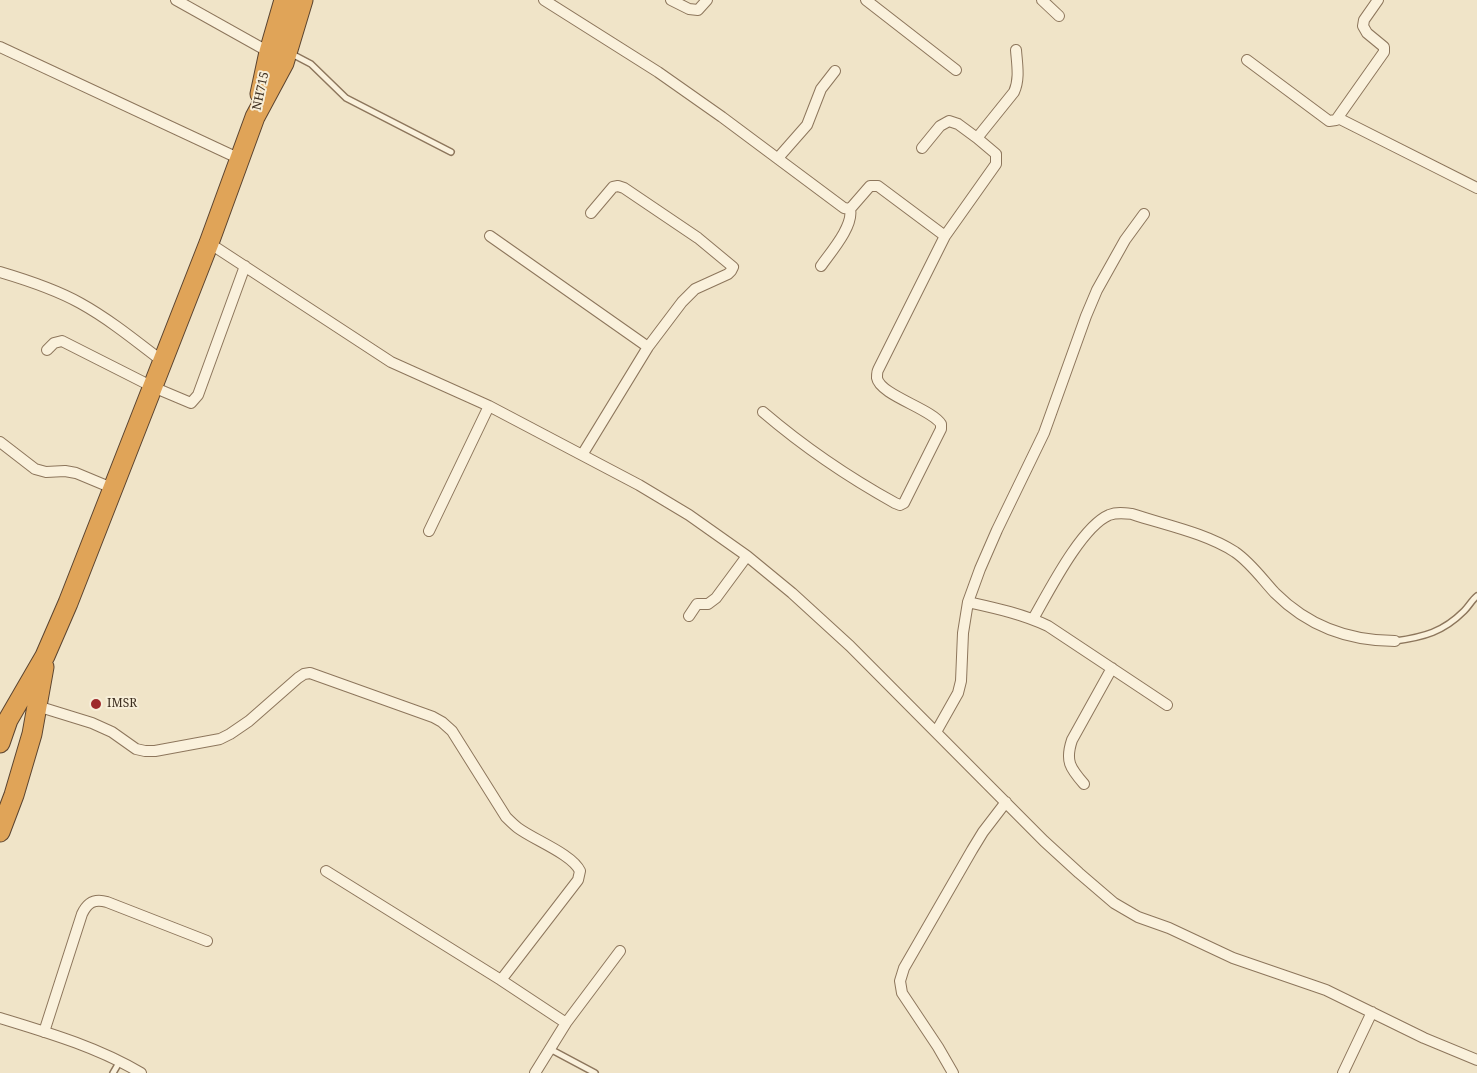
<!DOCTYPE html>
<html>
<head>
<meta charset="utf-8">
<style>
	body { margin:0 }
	canvas { display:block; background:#f0e4c8 }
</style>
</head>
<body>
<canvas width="1477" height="1073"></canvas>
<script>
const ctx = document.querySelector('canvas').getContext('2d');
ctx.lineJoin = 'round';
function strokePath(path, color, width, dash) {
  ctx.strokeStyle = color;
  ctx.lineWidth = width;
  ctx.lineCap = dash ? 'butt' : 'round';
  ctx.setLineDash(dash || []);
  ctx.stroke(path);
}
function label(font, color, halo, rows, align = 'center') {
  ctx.font = font + ' "Noto Serif",serif';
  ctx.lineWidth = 4;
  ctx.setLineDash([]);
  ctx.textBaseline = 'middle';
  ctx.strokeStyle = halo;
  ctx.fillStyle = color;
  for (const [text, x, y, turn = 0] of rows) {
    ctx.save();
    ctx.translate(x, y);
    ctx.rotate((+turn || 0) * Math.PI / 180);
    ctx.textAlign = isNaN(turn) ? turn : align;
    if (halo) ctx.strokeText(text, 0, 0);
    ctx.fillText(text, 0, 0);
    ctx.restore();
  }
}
const lane = new Path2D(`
	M290 53 311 64 346 98 451 152
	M1395 641C1424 637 1443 632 1464 611 1469 606 1472 600 1477 596
	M550 1049 595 1073
	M113 1073 120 1061`);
const street = new Path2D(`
	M176 0 269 52
	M544 0 658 72 722 117 844 208 850 209 870 186H878L945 236 878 370C877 371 877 377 877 378 880 395 932 409 941 424V429L904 503 900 505 895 503C848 477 804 447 763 412
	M671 0 689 9 698 10 707 0
	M866 0 956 70
	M1042 0 1059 16
	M0 47 240 159
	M1247 60 1329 121 1336 120 1384 52V47L1367 33 1363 26 1364 20 1378 0
	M1338 118 1477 188
	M922 148 940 126 949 121 958 124 977 138
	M778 158 807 125 821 89 835 71
	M490 236 648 347
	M945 236 996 164V154L977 138 1014 92C1020 79 1017 64 1016 50
	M209 243 391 362 489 406 639 485 689 515 747 556 792 593 850 646 1044 841 1079 873 1114 903 1138 917 1169 928 1233 958 1326 990 1424 1038 1477 1060
	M821 266C830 253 854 226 850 209
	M0 272C27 280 55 289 80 303 109 319 136 341 162 361
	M47 350 54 343 62 341 153 387 191 403 198 395 245 266
	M0 442 35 469 46 472 65 471 76 473 112 488
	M582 455 648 347 682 302 695 289 728 274 731 271 733 267 698 238 624 188 618 186 613 187 591 213
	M429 531 489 406
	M968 602C995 608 1023 614 1048 626L1167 705
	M689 616 697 604H708L716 598 747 556
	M1033 619C1048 593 1081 527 1109 515 1117 512 1124 513 1132 514 1165 525 1206 533 1235 552 1251 563 1262 579 1275 593 1308 626 1350 641 1395 641
	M37 706 92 723 112 732 136 749 145 751H155L220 739 230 734 249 721 298 678 304 674 310 673 433 717 442 722 452 731 506 817C510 821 514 825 518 828 534 840 572 854 580 871L578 880 501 980 566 1023 535 1073
	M936 732 958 693 961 681 963 633 968 602 980 569 997 530 1044 433 1086 316 1097 290 1125 240 1144 214
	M1084 784C1070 768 1065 761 1072 740L1112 668
	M326 871 501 980
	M0 1018C49 1033 97 1047 141 1073
	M566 1023 620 951
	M44 1032 82 914C87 903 94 898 107 902L207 941
	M953 1073 938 1047 902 993 900 981 904 968 972 850 983 832 1006 802
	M1343 1073 1372 1012`);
const highway = new Path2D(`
	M260 94 269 52 284 0
	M0 743 8 720 45 656 68 603 209 243 255 117 284 63 303 0
	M0 832 14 795 32 734 44 667`);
strokePath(lane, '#8d765c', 8);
strokePath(street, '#8d765c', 12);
strokePath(highway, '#5b4430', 21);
strokePath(lane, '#faf1dc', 5);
strokePath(street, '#faf1dc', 10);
strokePath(highway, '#e0a458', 19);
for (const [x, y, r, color] of [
	[96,704,6,"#9e2a2b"]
]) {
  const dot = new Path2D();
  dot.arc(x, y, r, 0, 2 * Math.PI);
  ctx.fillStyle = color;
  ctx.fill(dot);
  strokePath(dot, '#f7eed8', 2);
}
label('12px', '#3d2e20', '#f7eed8', [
	["NH715",261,91,-78]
]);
label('12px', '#3d2e20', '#f7eed8', [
	["IMSR",107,704]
], 'left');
</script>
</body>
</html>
